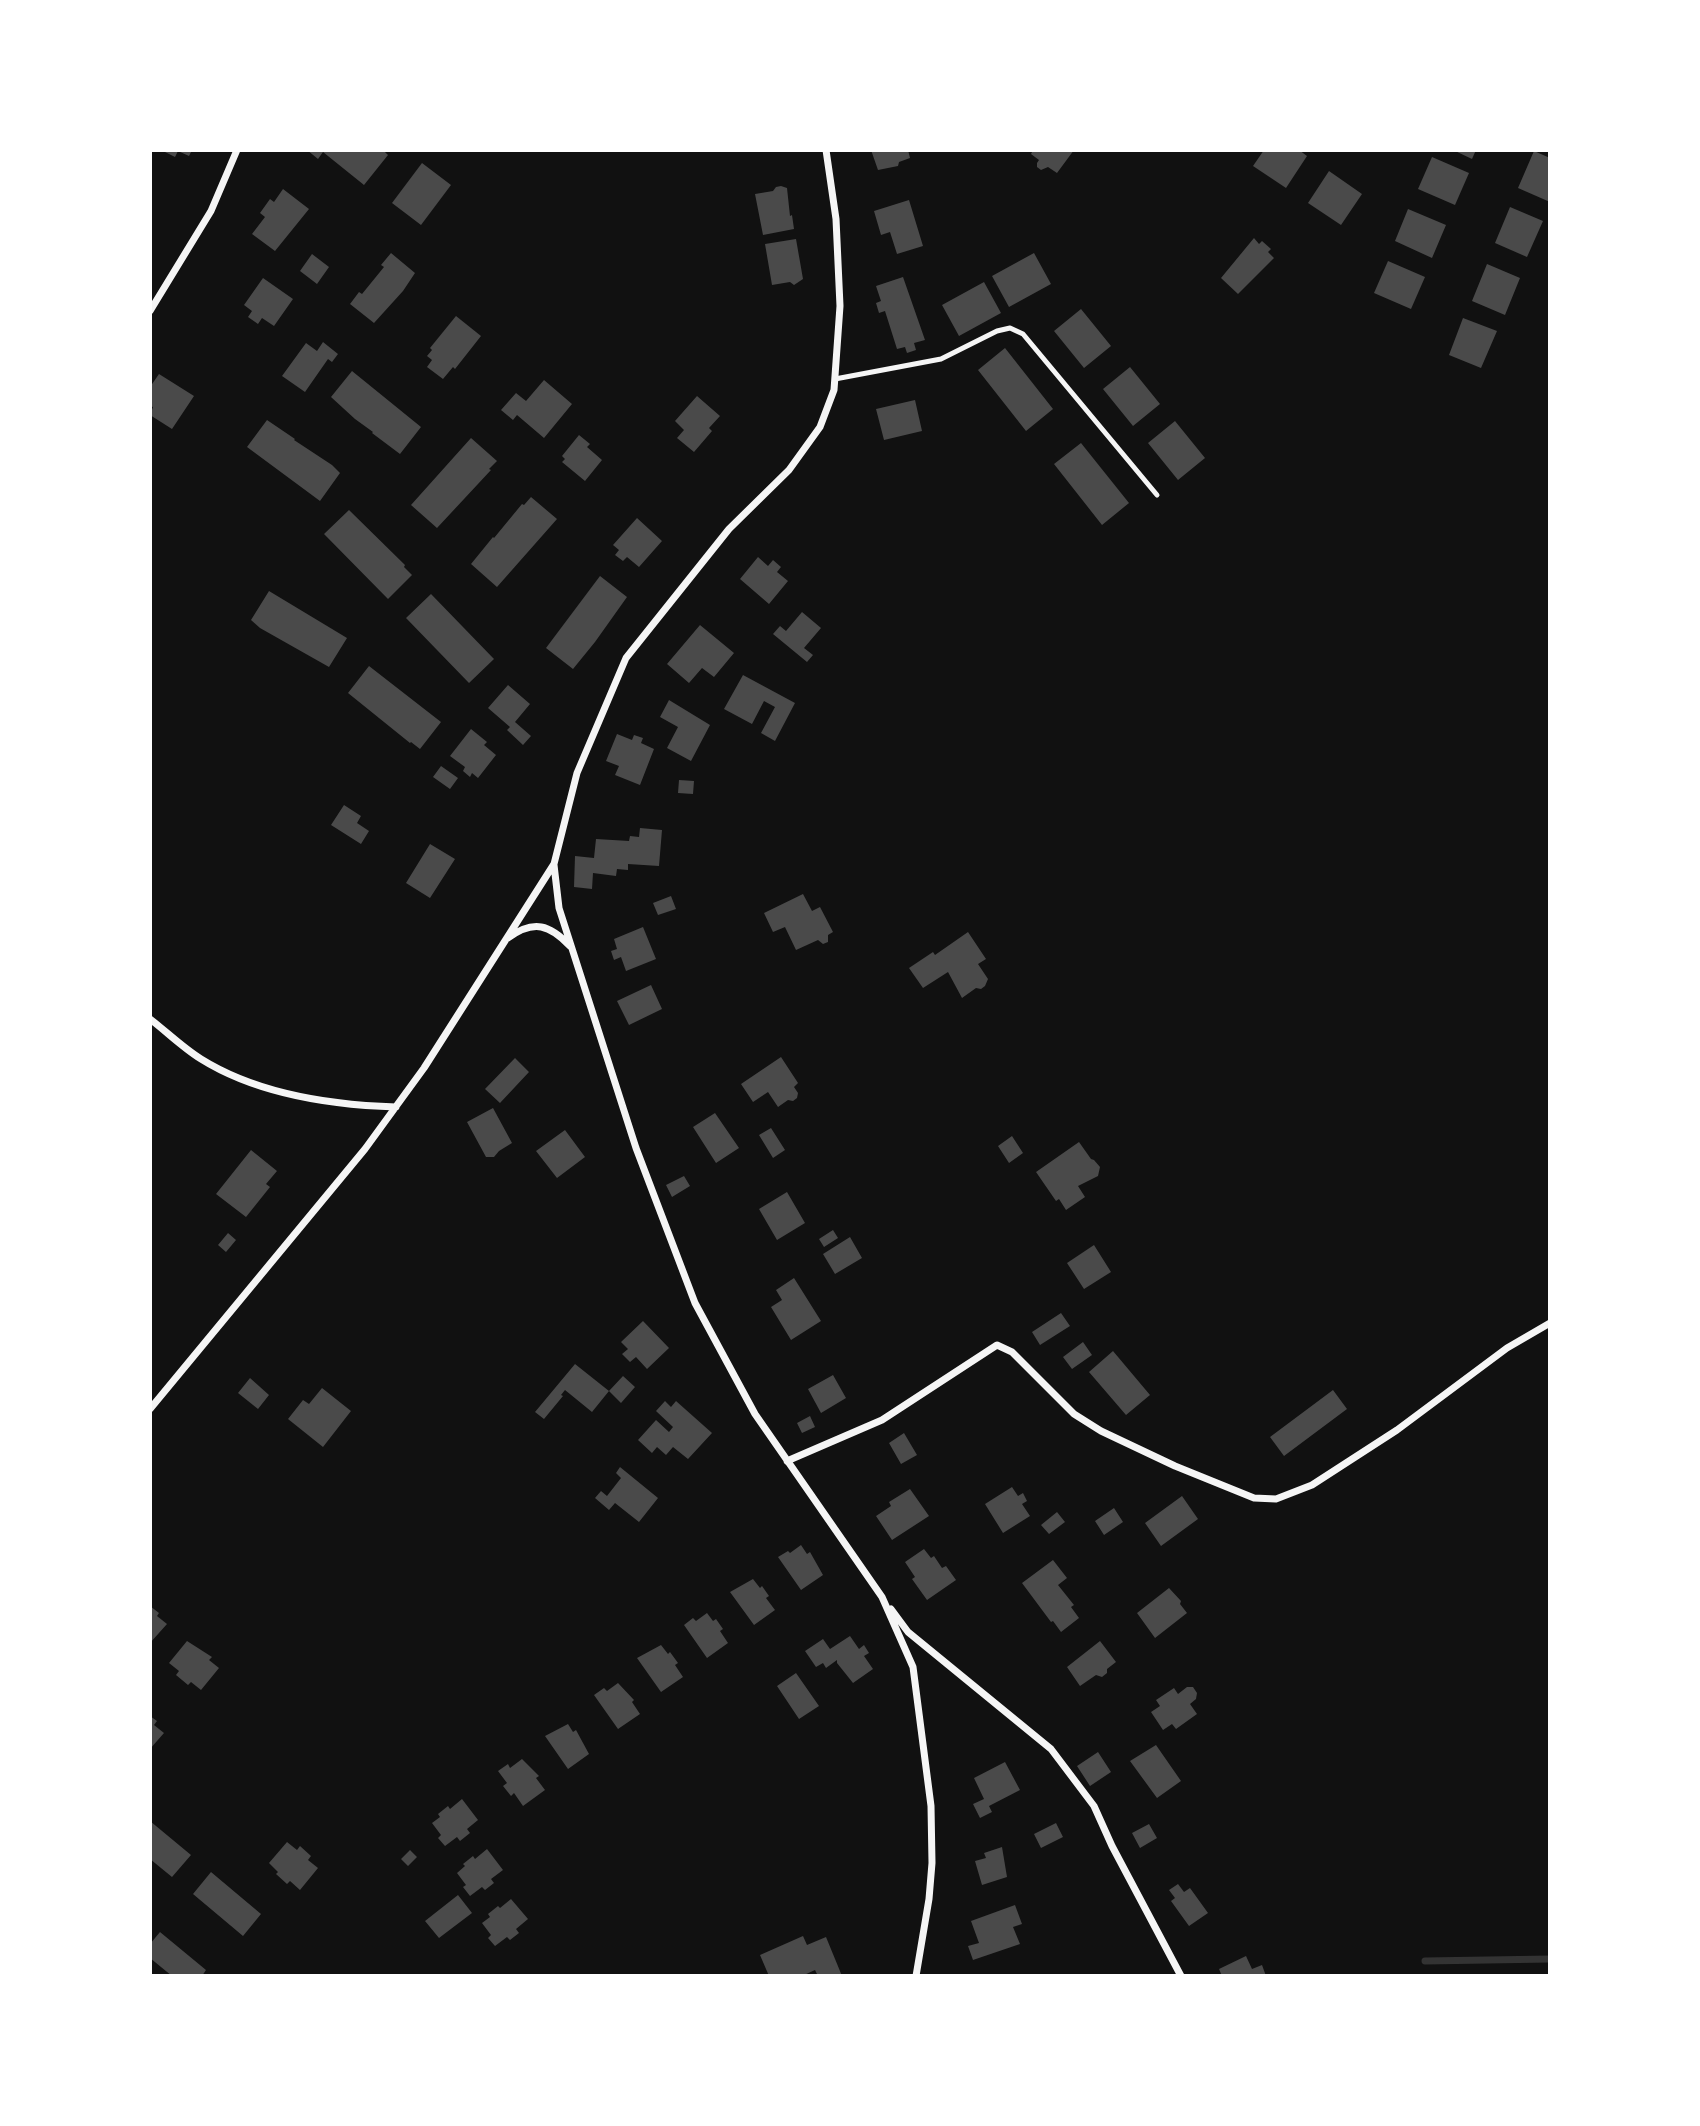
<!DOCTYPE html>
<html>
<head>
<meta charset="utf-8">
<style>
	body { margin:0 }
	#map { position:relative; width:1700px; height:2126px; overflow:hidden; background:#111; font-family:Literata,serif }
	canvas { display:block }
	.frame { position:absolute; inset:0; border:152px solid #fff; pointer-events:none }
</style>
</head>
<body>
<div id="map">
<canvas width="1700" height="2126"></canvas>
<div class="frame"></div>
</div>
<script>
const ctx = document.querySelector('canvas').getContext('2d');
ctx.lineJoin = 'round';
function strokePath(path, color, width, dash) {
  ctx.strokeStyle = color;
  ctx.lineWidth = width;
  ctx.lineCap = dash ? 'butt' : 'round';
  ctx.setLineDash(dash || []);
  ctx.stroke(path);
}
function fill(path, color) {
  ctx.fillStyle = color;
  ctx.fill(path, 'evenodd');
}
strokePath(new Path2D(`
	M1425 1961 1550 1959`), '#333', 7);
fill(new Path2D(`
	M161 150H192L189 156 178 151 175 157Z
	M307 150H383L388 155 364 185 323 152 318 159Z
	M871 150H908L910 158 899 162 898 166 878 170Z
	M1033 150H1074L1057 173 1048 167 1041 170 1037 167V163L1039 160 1031 154Z
	M1264 150H1299L1307 156 1286 188 1253 166Z
	M1453 150H1476L1472 159Z
	M1534 151 1550 158V202L1518 188Z
	M1432 157 1469 173 1455 205 1418 189Z
	M422 163 451 185 421 225 392 203Z
	M1329 171 1362 194 1341 225 1308 203Z
	M781 186 787 188 790 216 792 215 794 229 763 235 755 194 773 191 776 187Z
	M283 189 309 209 275 251 252 234 265 217 260 213 270 199 274 202Z
	M909 200 923 246 897 254 890 232 881 235 874 211Z
	M1510 207 1543 221 1527 257 1495 243Z
	M1408 209 1446 225 1432 258 1395 241Z
	M1254 238 1259 244 1262 241 1271 249 1268 252 1274 258 1238 294 1221 278Z
	M796 239 803 279 794 285 790 282 772 285 765 244Z
	M391 253 415 273 403 291 374 323 350 304 359 292 362 294 384 267 381 265Z
	M1034 253 1051 284 1009 307 992 276Z
	M312 254 329 267 317 284 300 271Z
	M1388 261 1425 277 1411 309 1374 293Z
	M1487 264 1520 278 1505 315 1472 301Z
	M903 277 925 340 914 343 916 350 907 353 905 347 897 349 885 311 879 313 876 303 881 301 876 286Z
	M263 278 293 299 274 326 262 318 258 324 248 317 252 311 244 305Z
	M984 282 1001 313 959 336 942 305Z
	M1081 309 1111 346 1084 368 1054 331Z
	M456 316 481 336 455 369 453 367 443 379 427 367 432 360 427 356 432 350 430 348Z
	M1463 318 1497 331 1481 368 1449 355Z
	M323 342 338 354 332 362 328 359 305 392 282 376 306 343 317 351Z
	M1005 348 1053 409 1026 431 978 370Z
	M1130 367 1160 404 1133 426 1103 389Z
	M352 371 421 427 400 454 372 433 373 432 355 419 331 397Z
	M159 374 194 396 172 429 150 415 153 407 150 406V387Z
	M544 380 572 404 544 438 517 415 513 420 501 410 516 393 526 401Z
	M697 396 720 416 709 428 712 431 694 452 677 438 684 430 675 421Z
	M915 400 922 431 884 440 876 409Z
	M267 420 295 439 294 440 332 465 340 473 320 501 247 447Z
	M1175 421 1205 458 1178 480 1148 443Z
	M579 435 590 444 587 447 602 460 585 481 562 462 565 459 562 456Z
	M471 438 497 461 489 469 491 470 437 528 411 505Z
	M1081 443 1129 503 1102 525 1054 464Z
	M531 497 557 519 497 587 471 564 493 537 494 538 522 504 524 505Z
	M349 510 405 565 404 567 412 575 388 599 324 534Z
	M637 518 662 541 639 567 627 557 623 561 615 555 619 550 613 545Z
	M758 557 768 566 773 560 781 567 777 572 788 581 769 604 740 579Z
	M600 576 627 597 595 642 573 669 546 648Z
	M269 591 347 638 329 667 260 628 251 620Z
	M431 594 494 659 469 683 406 618Z
	M802 612 821 628 804 648 813 655 807 662 773 634 780 626 786 631Z
	M700 625 734 653 714 677 702 668 689 683 667 664Z
	M369 666 441 722 420 749 411 742 410 743 348 693Z
	M743 675 795 703 775 741 761 733 775 707 764 701 752 724 724 709Z
	M508 685 530 704 515 722 531 736 523 745 507 730 510 727 488 708Z
	M669 700 710 725 691 761 667 748 678 727 660 717Z
	M471 729 487 742 484 745 496 755 478 778 472 773 470 777 463 771 465 767 450 756Z
	M617 734 632 740 634 735 643 738 641 743 654 749 640 785 615 775 619 766 606 761Z
	M441 766 458 778 450 789 433 777Z
	M679 780 694 781 693 794 678 793Z
	M344 805 361 816 357 823 369 831 361 844 331 825Z
	M640 828 662 830 659 866 628 864V870L617 869 616 876 593 873 592 889 574 887 575 856 594 858 596 839 629 841 630 836 639 837Z
	M430 844 455 859 430 898 406 883Z
	M803 894 812 911 820 907 833 932 828 935V942L823 944 818 940 796 950 785 927 773 932 764 913Z
	M671 896 676 909 658 915 653 903Z
	M643 927 656 959 626 971 621 957 614 960 611 951 617 949 614 939Z
	M968 932 986 959 978 964 988 979 985 986 981 989 976 988 962 998 948 972 923 988 909 968 933 952 935 955Z
	M651 985 662 1009 629 1025 617 1001Z
	M781 1057 798 1083 794 1087 798 1093 797 1098 793 1101 788 1100 778 1107 768 1092 753 1102 741 1084Z
	M515 1058 529 1072 500 1103 485 1089Z
	M493 1108 512 1143 499 1151 494 1157H486L467 1122Z
	M715 1113 739 1148 716 1163 693 1127Z
	M771 1128 785 1150 773 1158 759 1135Z
	M565 1130 585 1157 557 1178 536 1151Z
	M1012 1136 1023 1153 1009 1163 998 1146Z
	M1079 1142 1091 1159 1094 1160 1100 1167 1098 1176 1078 1186 1085 1197 1066 1210 1059 1199 1056 1201 1036 1172Z
	M251 1150 277 1171 266 1184 270 1187 246 1217 216 1194Z
	M684 1176 690 1186 672 1197 666 1185Z
	M787 1192 805 1223 777 1240 759 1209Z
	M833 1230 838 1238 824 1247 819 1239Z
	M228 1233 236 1240 226 1252 218 1245Z
	M850 1237 862 1258 835 1274 823 1254Z
	M1094 1245 1111 1272 1084 1289 1067 1263Z
	M794 1278 821 1321 791 1340 771 1307 782 1300 776 1290Z
	M1061 1313 1070 1326 1040 1345 1032 1332Z
	M643 1321 669 1348 647 1369 636 1357 630 1362 622 1354 628 1349 621 1342Z
	M1083 1342 1092 1355 1072 1369 1063 1357Z
	M1113 1351 1150 1395 1126 1415 1089 1372Z
	M575 1364 609 1391 623 1376 635 1387 621 1403 609 1391 592 1412 565 1390 561 1395 563 1396 544 1419 535 1412Z
	M833 1375 846 1398 821 1413 808 1389Z
	M250 1378 269 1395 258 1409 238 1393Z
	M322 1388 351 1411 323 1447 288 1419 303 1400 309 1404Z
	M1333 1390 1347 1409 1284 1456 1270 1437Z
	M665 1401 671 1407 676 1401 712 1433 688 1459 673 1447 666 1455 657 1447 652 1453 638 1440 656 1420 669 1432 673 1427 656 1411Z
	M810 1416 815 1427 802 1433 797 1423Z
	M904 1433 917 1455 901 1464 889 1443Z
	M620 1467 658 1498 639 1522 615 1503 609 1510 595 1498 601 1491 607 1496 621 1478 616 1473Z
	M1012 1487 1018 1496 1023 1493 1027 1501 1022 1504 1030 1516 1003 1533 985 1504Z
	M910 1489 929 1516 892 1540 876 1516 891 1506 889 1502Z
	M1182 1496 1198 1519 1161 1546 1145 1523Z
	M1114 1508 1123 1522 1104 1535 1095 1521Z
	M1057 1512 1065 1522 1049 1534 1041 1525Z
	M801 1545 807 1554 810 1552 823 1575 801 1590 778 1557 788 1551 790 1553Z
	M924 1549 931 1558 934 1556 942 1568 946 1566 956 1580 927 1600 912 1579 915 1577 905 1562Z
	M1053 1560 1067 1578 1058 1585 1074 1605 1071 1607 1079 1618 1061 1632 1053 1621 1051 1622 1022 1583Z
	M753 1579 760 1588 762 1586 769 1596 766 1598 775 1610 754 1625 730 1592Z
	M1169 1588 1181 1601 1180 1604 1187 1613 1155 1638 1137 1613Z
	M150 1606 159 1613 157 1616 167 1624 150 1643Z
	M707 1613 713 1621 716 1619 723 1629 720 1631 728 1643 707 1658 684 1625 693 1618 696 1621Z
	M850 1636 859 1649 864 1645 869 1653 864 1656 873 1669 853 1683 837 1663V1660L826 1668 823 1663 816 1667 805 1651 823 1639 830 1649Z
	M187 1641 212 1657 209 1660 219 1668 201 1690 191 1682 188 1685 176 1675 179 1671 169 1663Z
	M1100 1641 1116 1662 1107 1669V1673L1102 1677 1096 1675 1080 1686 1067 1667Z
	M661 1645 668 1654 670 1652 678 1663 675 1665 683 1677 661 1692 637 1658Z
	M796 1673 819 1706 799 1719 777 1686Z
	M618 1683 634 1700 632 1702 640 1714 618 1729 594 1695 604 1688 607 1691Z
	M1187 1687H1193L1197 1693 1196 1699 1190 1704 1197 1714 1176 1729 1172 1724 1163 1730 1151 1712 1160 1706 1156 1700 1174 1688 1178 1694Z
	M150 1716 157 1721 154 1725 164 1733 150 1749Z
	M568 1724 573 1732 576 1730 589 1754 568 1769 545 1736Z
	M1156 1745 1181 1781 1157 1798 1130 1761Z
	M1098 1752 1111 1772 1090 1786 1077 1766Z
	M522 1759 539 1776 536 1778 545 1790 523 1806 514 1793 511 1796 503 1786 507 1783 498 1771 508 1764 510 1768Z
	M1005 1762 1020 1790 989 1806 992 1812 980 1818 973 1804 984 1799 974 1778Z
	M462 1799 478 1820 467 1829 470 1833 460 1841 457 1837 445 1846 438 1838 441 1835 432 1823 440 1817 438 1814 448 1806 450 1809Z
	M150 1821 191 1855 172 1877 150 1859Z
	M1056 1823 1063 1837 1041 1848 1034 1834Z
	M1149 1824 1157 1838 1140 1848 1132 1833Z
	M287 1842 297 1850 300 1846 311 1856 308 1860 318 1868 300 1890 290 1881 287 1884 276 1874 278 1872 269 1863Z
	M1002 1847 1007 1877 982 1885 975 1861 986 1858 984 1853Z
	M487 1849 503 1870 491 1879 494 1883 485 1890 482 1887 470 1896 463 1887 466 1885 457 1873 465 1866 463 1864 473 1856 475 1859Z
	M410 1850 417 1857 408 1866 401 1859Z
	M211 1872 261 1914 243 1936 193 1894Z
	M1178 1884 1184 1892 1190 1888 1208 1913 1189 1926 1171 1901 1175 1898 1169 1890Z
	M458 1895 472 1913 439 1938 425 1921Z
	M511 1899 528 1919 516 1929 519 1933 510 1940 507 1937 495 1946 488 1938 491 1935 482 1923 490 1917 488 1914 498 1906 500 1908Z
	M1015 1905 1022 1924 1013 1927 1020 1944 973 1960 968 1946 979 1943 971 1921Z
	M160 1932 206 1970 202 1976H172L150 1958V1944Z
	M803 1936 807 1945 826 1937 842 1976H818L815 1970 802 1976H769L760 1955Z
	M1246 1956 1252 1969 1262 1965 1266 1976H1222L1219 1969Z`), '#4a4a4a');
strokePath(new Path2D(`
	M835 379 941 359 997 331 1010 328 1023 334 1157 495`), '#f5f5f5', 5);
strokePath(new Path2D(`
	M150 311 211 211 237 150
	M554 865 559 908 636 1148 695 1303 755 1414 882 1597 913 1667 931 1806 932 1863 929 1899 916 1976
	M508 938C534 919 550 925 570 946
	M150 1019C167 1032 183 1048 201 1059 257 1094 331 1105 396 1107
	M150 1409 365 1149 424 1068 554 864 577 773 626 658 729 529 789 470 820 427 834 390 840 306 836 219 826 150
	M787 1461 882 1420 997 1345 1012 1352 1074 1414 1101 1431 1175 1466 1254 1498 1276 1499 1312 1485 1397 1430 1507 1348 1550 1323
	M891 1609 908 1632 1051 1749 1094 1806 1112 1846 1181 1976`), '#f5f5f5', 7);
</script>
</body>
</html>
